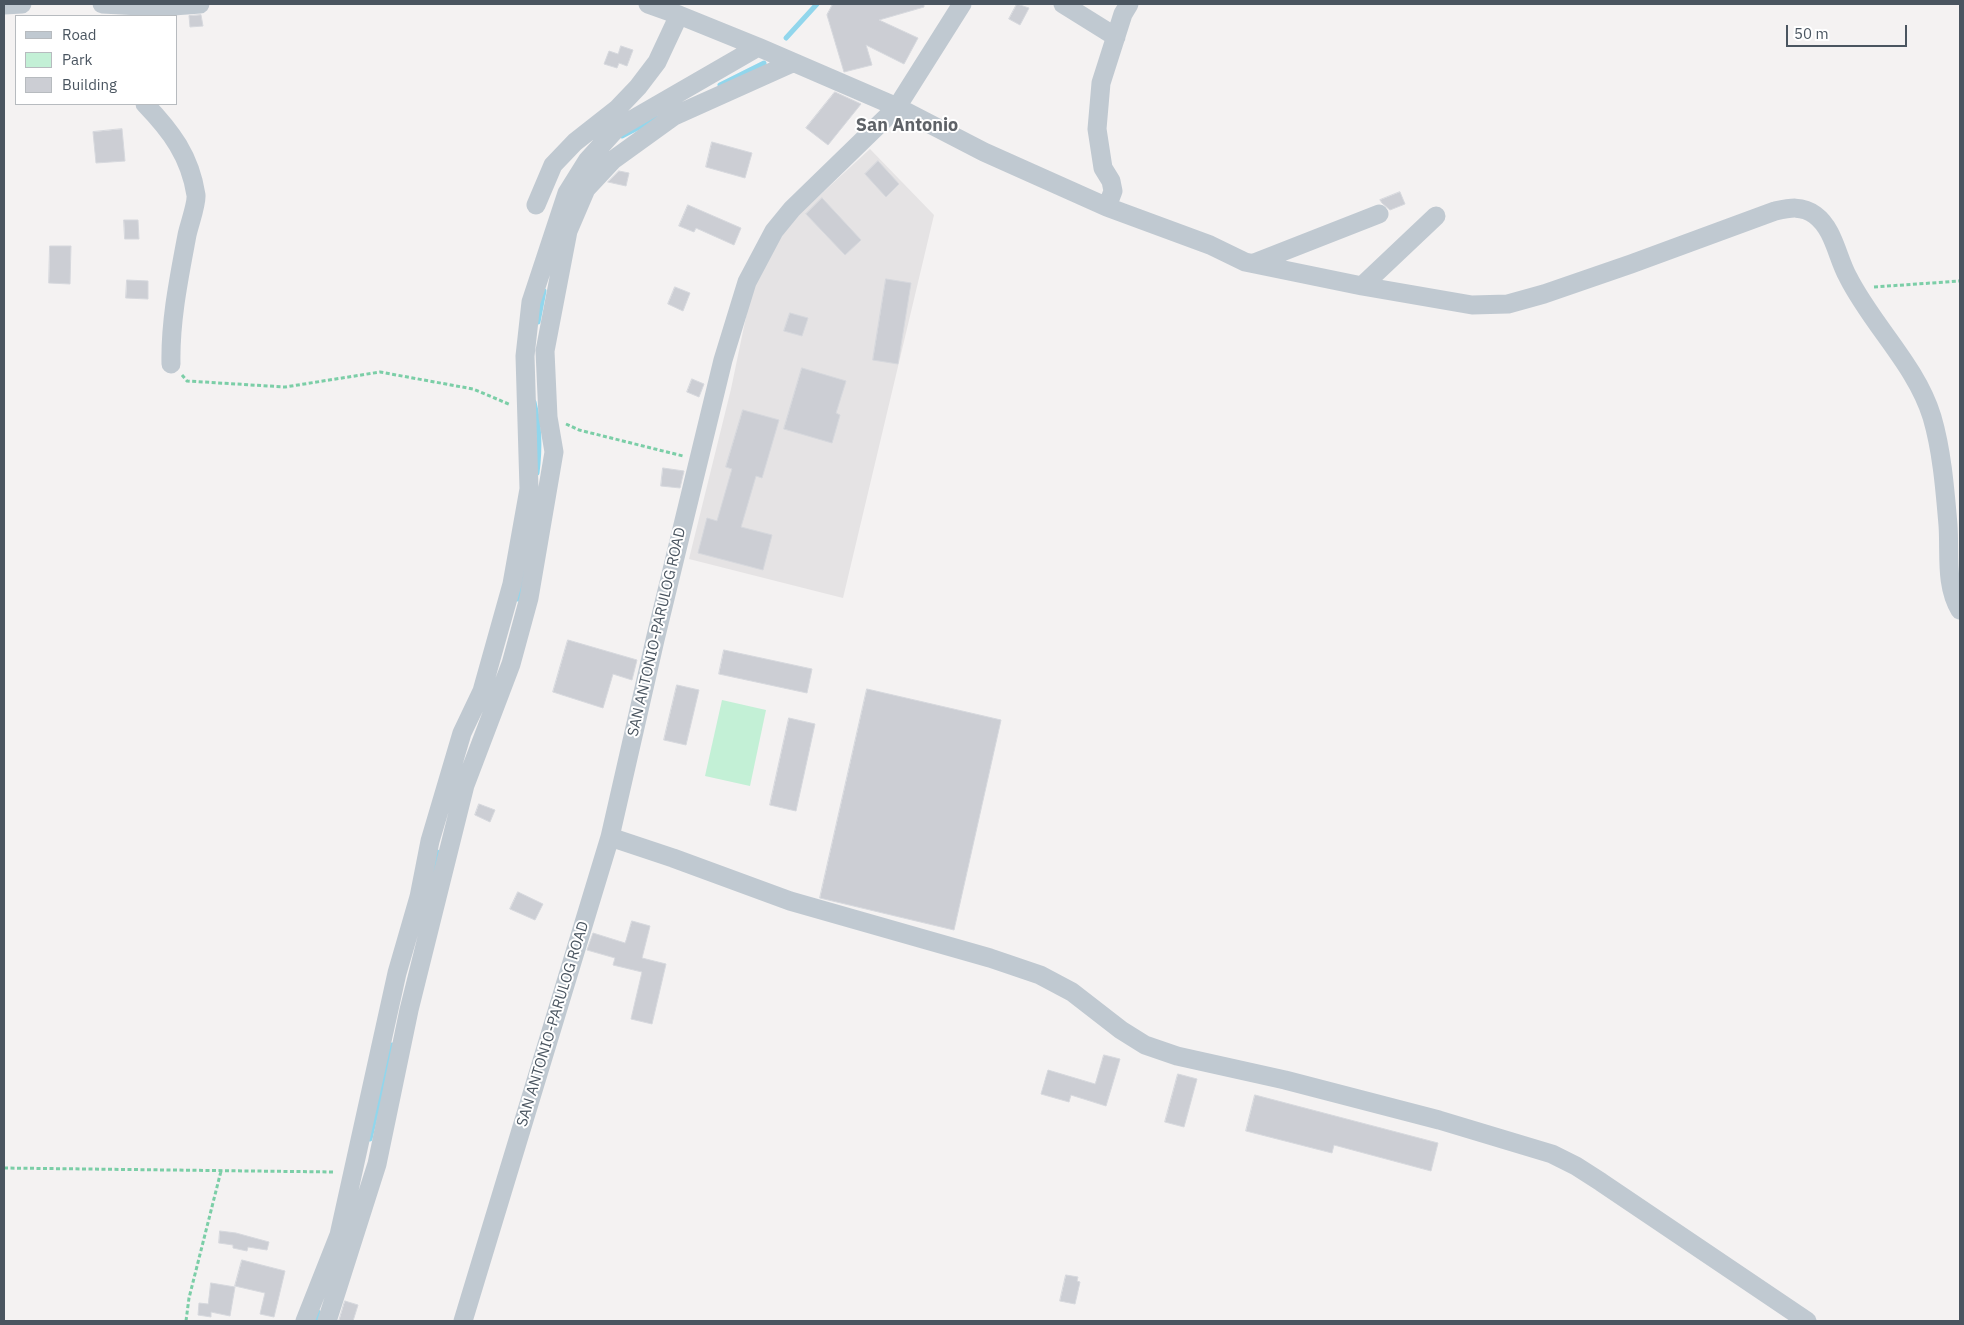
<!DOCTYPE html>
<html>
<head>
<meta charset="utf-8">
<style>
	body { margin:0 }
	#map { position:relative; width:1964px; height:1325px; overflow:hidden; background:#f4f2f2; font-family:"IBM Plex Sans",sans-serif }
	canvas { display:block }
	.frame { position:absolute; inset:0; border:5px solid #4a5560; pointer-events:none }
	.legend { position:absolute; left:15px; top:15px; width:162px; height:90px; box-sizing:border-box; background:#fff; border:1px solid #b7bbbf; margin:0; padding:6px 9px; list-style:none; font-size:15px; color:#4a5560 }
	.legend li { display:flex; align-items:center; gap:10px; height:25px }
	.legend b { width:25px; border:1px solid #b7bbbf }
	.scale { position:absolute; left:1786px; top:25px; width:121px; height:22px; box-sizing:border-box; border:2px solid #4a5560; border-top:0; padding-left:6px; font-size:15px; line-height:18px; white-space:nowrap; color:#4a5560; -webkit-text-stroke:4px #fff; paint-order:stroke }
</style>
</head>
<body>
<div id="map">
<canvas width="1964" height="1325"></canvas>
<div class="frame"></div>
<ul class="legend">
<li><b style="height:6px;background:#c0c9d1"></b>Road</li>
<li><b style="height:14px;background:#c3f0d6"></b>Park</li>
<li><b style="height:14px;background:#ccced4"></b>Building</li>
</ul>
<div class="scale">50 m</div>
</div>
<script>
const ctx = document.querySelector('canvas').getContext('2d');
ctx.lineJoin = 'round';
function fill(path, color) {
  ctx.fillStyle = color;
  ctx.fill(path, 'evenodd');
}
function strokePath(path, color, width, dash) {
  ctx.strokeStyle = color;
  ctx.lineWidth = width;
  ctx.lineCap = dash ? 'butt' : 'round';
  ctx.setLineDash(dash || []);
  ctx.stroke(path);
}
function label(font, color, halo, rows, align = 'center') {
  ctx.font = font + ' "IBM Plex Sans",sans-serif';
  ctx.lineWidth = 4;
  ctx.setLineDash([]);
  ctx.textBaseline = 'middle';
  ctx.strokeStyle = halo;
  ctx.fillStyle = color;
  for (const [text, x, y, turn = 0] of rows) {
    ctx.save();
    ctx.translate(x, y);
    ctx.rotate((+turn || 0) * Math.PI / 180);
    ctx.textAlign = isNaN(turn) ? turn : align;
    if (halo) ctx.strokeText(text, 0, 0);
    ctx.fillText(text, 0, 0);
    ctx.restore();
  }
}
fill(new Path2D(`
	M870 149 934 215 843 598 689 559 731 389 752 288 772 247 795 218Z`), '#e5e3e4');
fill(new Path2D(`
	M722 700 766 710 750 786 705 776Z`), '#c3f0d6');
strokePath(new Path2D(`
	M786 38 817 4
	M720 85 764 63
	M622 136 657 118
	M538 322 544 291
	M534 402C540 426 540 449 537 473
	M518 599 523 582 525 561
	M434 871 437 852
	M370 1139 392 1045
	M315 1321 318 1312`), '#91d6ec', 5);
const building = new Path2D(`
	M833 4H924V7L879 20 918 38 904 64 866 45 872 65 844 72 827 15Z
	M1017 4 1029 8 1020 25 1009 19Z
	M201 15 203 26 190 27 189 16Z
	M621 46 633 50 627 66 619 63 617 68 604 64 609 51 618 54Z
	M835 92 861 104 828 145 806 128Z
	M122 129 125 161 96 163 93 132Z
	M712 142 752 153 745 178 706 167Z
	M878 161 899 184 886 197 865 174Z
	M619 171 629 173 626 186 608 182Z
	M1400 192 1405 204 1390 210 1382 203 1380 200Z
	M822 198 861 240 845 255 806 214Z
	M688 205 741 228 734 245 696 228 694 232 679 226Z
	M124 220H138L139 239H125Z
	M50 246H71L70 284 49 283Z
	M886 279 911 283 898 364 873 360Z
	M127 280 148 281V299L126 298Z
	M675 287 690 293 683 311 668 304Z
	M790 313 808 318 802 336 784 331Z
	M802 368 846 381 836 413 840 415 832 443 784 429Z
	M692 379 704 384 699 397 687 392Z
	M743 410 779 420 762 478 756 476 741 527 772 535 763 570 698 553 707 518 717 521 732 469 726 467Z
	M663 468 684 471 680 488 661 486Z
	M568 640 637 660 632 680 613 674 603 708 553 692Z
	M724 650 812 669 807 693 719 674Z
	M677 685 699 690 686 745 664 740Z
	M867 689 1001 720 954 930 820 898Z
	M789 718 815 724 796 811 770 805Z
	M479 804 495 810 490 822 475 815Z
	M518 892 543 904 535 920 510 909Z
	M632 921 650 926 642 958 666 964 652 1024 631 1019 642 972 613 965 615 958 587 950 593 933 625 943Z
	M1104 1055 1120 1059 1106 1106 1071 1095 1069 1102 1041 1094 1048 1070 1095 1084Z
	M1178 1074 1197 1079 1184 1127 1165 1122Z
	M1255 1095 1438 1143 1431 1171 1334 1145 1332 1153 1246 1131Z
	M220 1231 236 1233 269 1242 267 1250 248 1247 247 1251 233 1248V1245L219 1243Z
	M242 1260 285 1271 274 1317 260 1314 265 1293 235 1286Z
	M1066 1275 1078 1277 1077 1281 1080 1282 1075 1304 1060 1301Z
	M211 1283 235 1287 230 1316 211 1312V1317L198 1315 199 1303 208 1304Z
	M345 1301 358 1305 353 1321H339Z`);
fill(building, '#ccced4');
strokePath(building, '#d6d8dd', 1);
strokePath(new Path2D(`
	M1874 287 1960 281
	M182 375 187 381 285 387 380 372 473 389 511 405
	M566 424 579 430 683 456
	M4 1168 335 1172
	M186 1321 189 1298 221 1171`), '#7bcea7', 3, [4, 2.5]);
strokePath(new Path2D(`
	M102 4 160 7 200 4
	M648 4 679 15 758 47 897 107 984 152 1107 207 1210 245 1245 262 1362 286 1472 305 1508 304 1544 294 1631 264 1775 211C1789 208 1802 205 1815 215 1834 229 1837 257 1848 277 1872 325 1916 365 1932 417 1942 451 1945 490 1948 525 1950 554 1945 585 1960 610
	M1063 4 1116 37
	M4 5 22 4
	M145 104C171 131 190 156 196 195 197 204 189 225 187 235 179 278 170 321 171 364
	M536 205 553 165 575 142 617 109 638 87 657 62 679 15
	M1107 207 1113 191 1111 181 1103 168 1097 129 1101 83 1123 14 1129 4
	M1254 263 1379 214
	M1362 286 1436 216
	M610 837 673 858 790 901 990 958 1040 975 1072 992 1121 1030 1145 1045 1177 1056 1285 1080 1439 1120 1552 1154 1576 1166 1601 1182 1807 1321
	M305 1321 339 1235 397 973 419 897 430 841 462 733 482 691 512 584 529 489 525 356 531 302 567 193 587 161 616 129 758 47
	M327 1321 377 1164 409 1010 465 785 511 664 529 598 554 452 548 417 545 351 568 231 586 189 613 160 674 116 792 63
	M463 1321 610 837 655 640 723 360 747 282 774 231 792 209 897 107 962 4`), '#c0c9d1', 19);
label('15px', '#4a5560', '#fff', [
	["SAN ANTONIO-PARULOG ROAD",657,632,-77],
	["SAN ANTONIO-PARULOG ROAD",553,1024,-73]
]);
label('bold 18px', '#5e6267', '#fff', [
	["San Antonio",907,126]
]);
</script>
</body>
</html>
